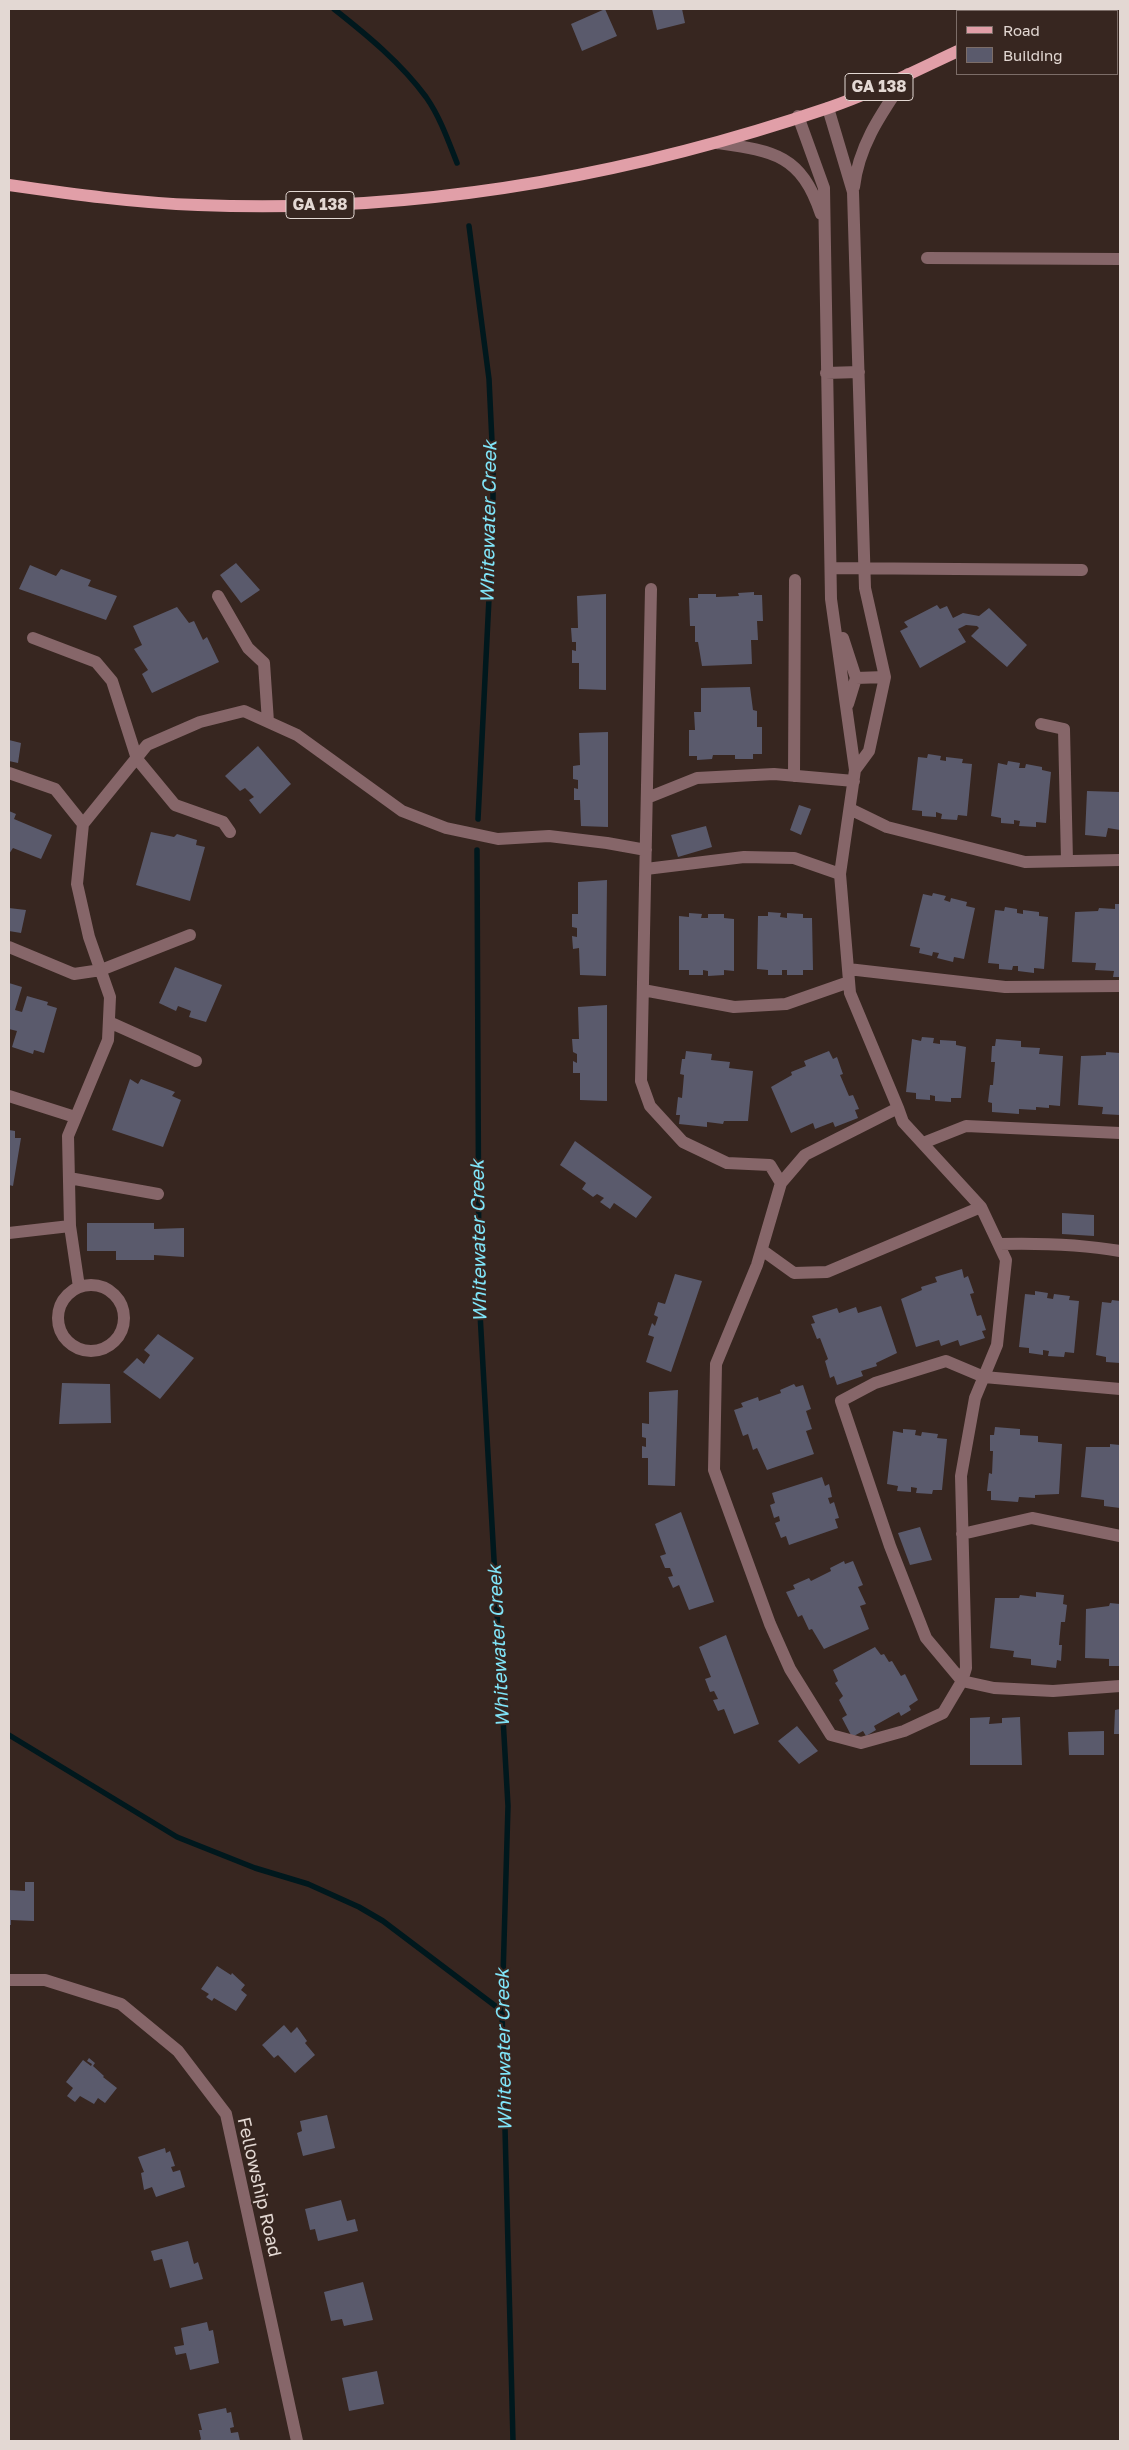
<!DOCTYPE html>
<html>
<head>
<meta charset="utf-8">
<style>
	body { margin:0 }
	#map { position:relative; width:1129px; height:2450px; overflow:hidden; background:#372620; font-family:"Golos Text",sans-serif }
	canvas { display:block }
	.frame { position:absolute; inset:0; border:10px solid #e3d8d3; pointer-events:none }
	.legend { position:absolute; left:956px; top:10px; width:162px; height:65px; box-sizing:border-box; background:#372620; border:1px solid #7c6d68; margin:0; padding:6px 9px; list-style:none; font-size:15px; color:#e3d8d3 }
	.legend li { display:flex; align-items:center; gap:10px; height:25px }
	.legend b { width:25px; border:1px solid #7c6d68 }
</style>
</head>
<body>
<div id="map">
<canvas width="1129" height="2450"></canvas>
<div class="frame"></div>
<ul class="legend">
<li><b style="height:6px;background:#e19fa8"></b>Road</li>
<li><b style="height:14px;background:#5a5a6c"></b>Building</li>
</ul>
</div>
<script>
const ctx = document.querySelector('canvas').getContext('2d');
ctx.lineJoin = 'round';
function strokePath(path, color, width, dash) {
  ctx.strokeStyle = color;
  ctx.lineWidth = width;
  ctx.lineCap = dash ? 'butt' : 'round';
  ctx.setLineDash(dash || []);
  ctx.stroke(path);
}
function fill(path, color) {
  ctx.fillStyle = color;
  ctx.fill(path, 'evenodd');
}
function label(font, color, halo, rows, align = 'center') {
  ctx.font = font + ' "Golos Text",sans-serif';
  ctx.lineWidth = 4;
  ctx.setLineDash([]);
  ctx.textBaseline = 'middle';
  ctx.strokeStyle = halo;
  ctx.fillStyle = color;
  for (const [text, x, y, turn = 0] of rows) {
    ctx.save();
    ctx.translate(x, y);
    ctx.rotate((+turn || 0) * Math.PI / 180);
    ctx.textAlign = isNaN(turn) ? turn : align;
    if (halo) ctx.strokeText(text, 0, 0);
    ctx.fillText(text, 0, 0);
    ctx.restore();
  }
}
strokePath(new Path2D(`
	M334 9C367 35 401 63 426 97 440 117 448 140 457 163
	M469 226 489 379 493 463V518L478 819
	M477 850 479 1296 508 1806 502 2011 513 2441
	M9 1735 177 1837 255 1868 308 1884 359 1907 383 1921 502 2011`), '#00181d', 5.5);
fill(new Path2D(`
	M605 9 617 36 582 51 571 24Z
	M652 9H682L685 23 657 30Z
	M236 563 260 590 241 603 220 575Z
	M30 565 56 576 61 569 91 580 88 586 117 596 106 620 19 589Z
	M754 592V595H762L763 621H757L758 640H751L752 664 702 666 698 642H695V626H690L689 598H698V594H716V597L739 596 738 593Z
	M606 594V690L579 689V663H572V650L576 651V642H572L571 628H578L577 596Z
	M937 605 940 609 947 606 953 618 963 613 979 616 989 608 1027 645 1007 667 971 636 979 628 977 626 966 625 958 629 966 642 920 668 900 631 908 627 904 622Z
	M177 607 189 623 194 621 203 640 207 637 219 662 152 693 142 674 148 670 134 649 142 645 133 626Z
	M750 687 753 710 757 711V727H762V754H753V759H735V755H713L712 759 697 760V756H689V730H695L694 712H701V688Z
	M608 732V827L581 826 580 800H574V788L578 789V780L573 779V766L580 765 579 733Z
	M9 740 21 743 18 763 9 761Z
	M258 746 291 784 260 814 249 800 254 797 245 788 240 791 225 776Z
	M928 754 941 756 940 760 946 761V757L963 759 962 763 972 764 967 816 958 815 957 820 941 819 942 814 936 812V817L922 816V811L912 810 918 757 927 758Z
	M1008 761 1020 763 1019 768H1025L1026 764 1042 767V770L1051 772 1046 823 1036 822V827L1019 826 1020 821 1014 820V824L1001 823V818L991 816 998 763 1007 765Z
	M1087 791 1120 792V830L1108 828 1106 837 1085 835Z
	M799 805 811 809 801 835 790 830Z
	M9 811 16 814 14 819 52 835 41 859 13 848 9 854Z
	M706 826 712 847 678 857 671 835Z
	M151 832 174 837 177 834 197 840 196 845 205 847 190 901 136 885Z
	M607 880 606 976 580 975 579 948 573 949 572 936 577 937V928L572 927V914H578V882Z
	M933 893 946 896 944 900 950 902 951 898 967 902 966 906 975 908 964 959 954 957 953 962 937 958 939 953 933 952 932 956 919 953 920 948 910 946 923 894 932 896Z
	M1115 904H1120V977H1113L1114 971 1095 970 1096 963 1072 962 1075 912 1098 911 1099 908 1115 909Z
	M1005 907 1017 909V913L1023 914V910L1039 912V916L1048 917 1044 969 1034 968V973L1018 971V966H1013L1012 970 999 969V964L988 963 995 910 1004 911Z
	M9 908 26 910 21 933 9 931Z
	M768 912 781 913 780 917 787 918V913L803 914V918H812L813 970H803V975H787V970H782V975H768V970L757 969 758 916H768Z
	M689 913 702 914 701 918H708V914H724V918L734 919V971L724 970V975L708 976V971L703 970V975H689V970H679V916L689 917Z
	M175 967 222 985 206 1022 189 1017 191 1011 178 1006 176 1011 159 1003Z
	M9 983 22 987 15 1010 22 1012 27 996 48 1002 47 1005 57 1008 44 1053 34 1050 33 1054 12 1047 17 1031 9 1029Z
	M607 1005V1101L580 1100V1073H573V1061L577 1063V1054L573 1052 572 1039H579L578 1007Z
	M922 1037 934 1038 933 1043 940 1044V1040L956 1041V1045L966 1047 961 1098H951V1102L935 1101V1096L930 1095V1100L916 1099V1093L906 1092 912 1039 921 1041Z
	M996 1039 1021 1041V1047L1040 1048 1039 1054 1063 1056 1060 1106 1049 1105V1108L1036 1107V1110L1019 1109V1114L992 1112V1103L988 1102 990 1085H993L995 1062H991L992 1046H995Z
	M686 1051 712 1054 711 1060 730 1062 729 1068 753 1071 748 1121H724L723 1124 707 1122V1127L679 1124 680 1115H676L678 1097 682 1098 684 1075 680 1074 682 1059H685Z
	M829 1051 833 1059 837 1057 843 1074 840 1075 849 1096 853 1095 859 1109 855 1110 858 1118 835 1127 833 1122 815 1129 813 1123 791 1133 771 1087 792 1075 791 1072 806 1066 804 1061Z
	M1106 1052 1120 1053V1115L1102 1114 1103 1107 1078 1105 1081 1056 1106 1055Z
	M130 1079 138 1084 141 1079 175 1092 172 1096 181 1100 163 1147 112 1130Z
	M9 1130 15 1131V1138H21L13 1186 9 1185Z
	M575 1141 652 1197 636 1218 614 1203 610 1209 600 1202 604 1198 597 1194 593 1197 582 1189 586 1183 560 1165Z
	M1062 1213 1094 1215V1236L1062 1234Z
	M87 1223H154V1229L184 1228V1257L154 1255V1260H116V1251H87Z
	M962 1269 964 1278 968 1276 974 1293 970 1294 977 1316 981 1315 986 1330 982 1331 985 1338 960 1346 958 1340 941 1346 939 1340 916 1347 901 1299 922 1290 921 1287 937 1282 935 1277Z
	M675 1274 702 1281 671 1372 646 1362 654 1337 648 1335 652 1323 655 1326 658 1317 654 1315 658 1302 665 1304Z
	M1035 1291 1048 1293 1047 1298 1053 1299 1054 1294 1070 1296 1069 1300 1079 1301 1074 1353 1065 1352 1064 1357 1048 1356 1049 1351 1043 1350V1355L1029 1353V1348L1019 1347 1025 1294 1035 1295Z
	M1112 1300 1120 1301V1363L1106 1362V1357L1096 1355 1102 1302 1111 1303Z
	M881 1306 897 1353 876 1363 877 1366 861 1371 863 1376 837 1385 834 1376 830 1378 825 1361 828 1359 820 1338 817 1339 811 1324 815 1323 812 1316 837 1308 839 1313 856 1307 858 1313Z
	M158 1334 194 1358 160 1399 123 1372 137 1358 144 1364 150 1355 144 1350Z
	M62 1383 110 1384 111 1423 59 1424Z
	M794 1384 796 1387 803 1385 811 1409 806 1411 812 1429 806 1431 814 1454 767 1470 757 1448 753 1450 748 1434 743 1436 734 1410 743 1407 741 1403 758 1397 759 1401 781 1393 780 1390Z
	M678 1390 675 1486 648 1485V1458H642V1446L646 1447V1438L642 1437V1423L649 1424V1392Z
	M995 1427 1020 1429V1435L1038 1436V1442L1062 1444 1059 1494 1035 1495V1498L1019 1497 1018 1502 991 1500V1491H987L989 1473 992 1474 993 1451H990V1435H994Z
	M903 1429 916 1430 915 1435 921 1436 922 1432 938 1434 937 1438 947 1439 942 1490H933L932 1494 916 1493 917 1488 911 1487V1492L897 1491 898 1486 887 1484 893 1431 903 1433Z
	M1110 1444 1120 1445V1508L1104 1506V1500L1081 1497 1086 1447H1110Z
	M822 1477 825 1486 829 1484 832 1497 828 1498 830 1504 834 1502 839 1518 835 1519 838 1528 789 1545 786 1536 781 1538 775 1523 780 1521 779 1516 774 1518 770 1505 775 1503 772 1493Z
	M681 1512 714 1602 689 1610 679 1585 673 1588 668 1577 673 1576 670 1568H665L660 1556 666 1554 655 1524Z
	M920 1527 932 1560 910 1565 898 1533Z
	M844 1561 845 1564 853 1561 863 1585 858 1587 866 1604 860 1606 869 1629 824 1649 812 1629 809 1630 802 1615 798 1617 786 1592 795 1589 793 1585 809 1578 811 1581 831 1571 830 1568Z
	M1036 1592 1064 1595 1063 1604 1067 1605 1065 1622H1061L1059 1645H1062L1061 1661 1057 1660 1056 1668 1031 1665V1659L1013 1657 1014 1651 990 1648 995 1598H1019L1020 1595 1036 1597Z
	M1110 1603 1120 1604V1666H1109V1659L1085 1658 1086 1609 1109 1606Z
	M726 1635 759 1724 734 1734 724 1709 718 1711 713 1700 718 1699 714 1691 710 1692 705 1679 711 1677 699 1647Z
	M875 1647 881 1655 884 1654 889 1662 892 1661 901 1676 905 1674 918 1700 909 1706 911 1710 901 1716 899 1712 874 1726 876 1730 866 1736 863 1731 852 1737 842 1718 847 1715 839 1700 843 1696 835 1683 838 1681 833 1670Z
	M1120 1709V1734H1114L1115 1710Z
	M990 1717 989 1724 1002 1723V1718L1020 1717 1022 1765H970V1718Z
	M797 1726 818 1751 799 1764 778 1741Z
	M1104 1731V1755H1069L1068 1732Z
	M25 1882H34V1921L11 1920V1925H9V1890L25 1891Z
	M217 1966 231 1975 232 1973 245 1985 241 1990 247 1995 236 2011 214 1998 212 2001 206 1997 209 1994 201 1989Z
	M284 2025 291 2033 297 2027 307 2041 305 2043 315 2055 295 2073 278 2055 274 2058 262 2045Z
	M89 2058 95 2063 93 2066 104 2076 103 2077 117 2088 105 2103 98 2098 94 2104 80 2096 75 2102 67 2096 73 2088 66 2082 83 2060 91 2066 92 2064 87 2061Z
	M327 2115 335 2148 303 2156 297 2133 302 2131 300 2121Z
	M165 2148 166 2153 170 2151 175 2166 171 2167 173 2172 180 2170 185 2187 156 2197 152 2187 144 2190 141 2173 144 2172 138 2157Z
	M341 2200 347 2221 355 2219 358 2231 318 2241 315 2229 310 2230 305 2209Z
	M188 2241 194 2264 198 2262 203 2279 170 2288 162 2259 154 2261 151 2251Z
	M363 2282 373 2320 344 2326 342 2319 331 2321 324 2292Z
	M207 2322 209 2331 213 2330 219 2363 190 2370 186 2353 176 2355 174 2347 184 2345 181 2328Z
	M377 2371 384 2404 349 2411 342 2378Z
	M226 2408 227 2413 231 2412 234 2427 230 2428 231 2433 238 2432 240 2441H199L201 2439 199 2430H202L198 2414Z`), '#5a5a6c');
strokePath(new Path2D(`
	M828 108 853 192 865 588 885 677 869 751 855 770
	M798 116 824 188 831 599 855 770 840 874 850 993 898 1108 903 1122 981 1207 1006 1260 997 1345 975 1398 961 1476 966 1668 962 1681 943 1713 904 1731 861 1743 831 1735 790 1669 770 1624 714 1470 716 1364 757 1265 781 1183 805 1155 898 1108
	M717 143C773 151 801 154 821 214
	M854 187C859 143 884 110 908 74
	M927 258 1120 259
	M826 373 859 372
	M831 568 1082 570
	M651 589 641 1081 650 1106 683 1142 727 1163 770 1165 781 1183
	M218 596 248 648 264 663 268 722
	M33 638 96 662 112 681 137 759 175 805 223 822 230 832
	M843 638 856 678 848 704
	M856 678 885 677
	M1041 724 1064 729 1067 861
	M9 773 55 789 83 824
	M794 776 795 580
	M647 798 697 778 774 774 854 781
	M850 809 887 827 1025 862 1120 860
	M646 869 744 857 794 858 840 874
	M9 947 74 974 101 970 190 935
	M848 969 1005 987 1120 986
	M643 990 734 1007 786 1004 849 982
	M109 1022 196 1061
	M9 1096 75 1117
	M923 1143 966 1126 1120 1133
	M69 1178 158 1194
	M9 1233 70 1226
	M999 1244C1040 1243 1079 1244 1120 1251
	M762 1250 794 1273 827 1272 981 1207
	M58 1318a33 33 0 1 1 66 0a33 33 0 1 1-66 0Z
	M79 1287 70 1226 68 1136 108 1040 110 997 89 937 77 884 83 824 147 745 200 722 244 711 297 735 402 811 446 828 498 839 549 836 607 843 646 850
	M1120 1389 984 1377 946 1361 875 1383 841 1401 890 1546 926 1638 962 1681 994 1688 1053 1691 1120 1686
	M962 1534 1032 1518 1120 1536
	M9 1980H45L121 2004 178 2051 226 2114 297 2441`), '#866669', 12);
strokePath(new Path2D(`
	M1043 11 1048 9
	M9 185C72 194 135 203 198 205 413 214 625 177 828 108 872 93 915 71 958 51`), '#e19fa8', 12);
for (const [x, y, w] of [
	[879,87,68],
	[320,205,68]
]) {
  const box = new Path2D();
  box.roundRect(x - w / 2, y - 13.5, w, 27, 4);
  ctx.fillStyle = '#372620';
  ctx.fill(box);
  strokePath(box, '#e3d8d3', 1);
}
label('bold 16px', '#e3d8d3', null, [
	["GA 138",879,87],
	["GA 138",320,205]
]);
label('18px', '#e3d8d3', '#372620', [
	["Fellowship Road",259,2187,77]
]);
label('italic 19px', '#80e5f9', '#372620', [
	["Whitewater Creek",489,522,-89],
	["Whitewater Creek",479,1241,-91],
	["Whitewater Creek",499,1646,-93],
	["Whitewater Creek",504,2050,-91]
]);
</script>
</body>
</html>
